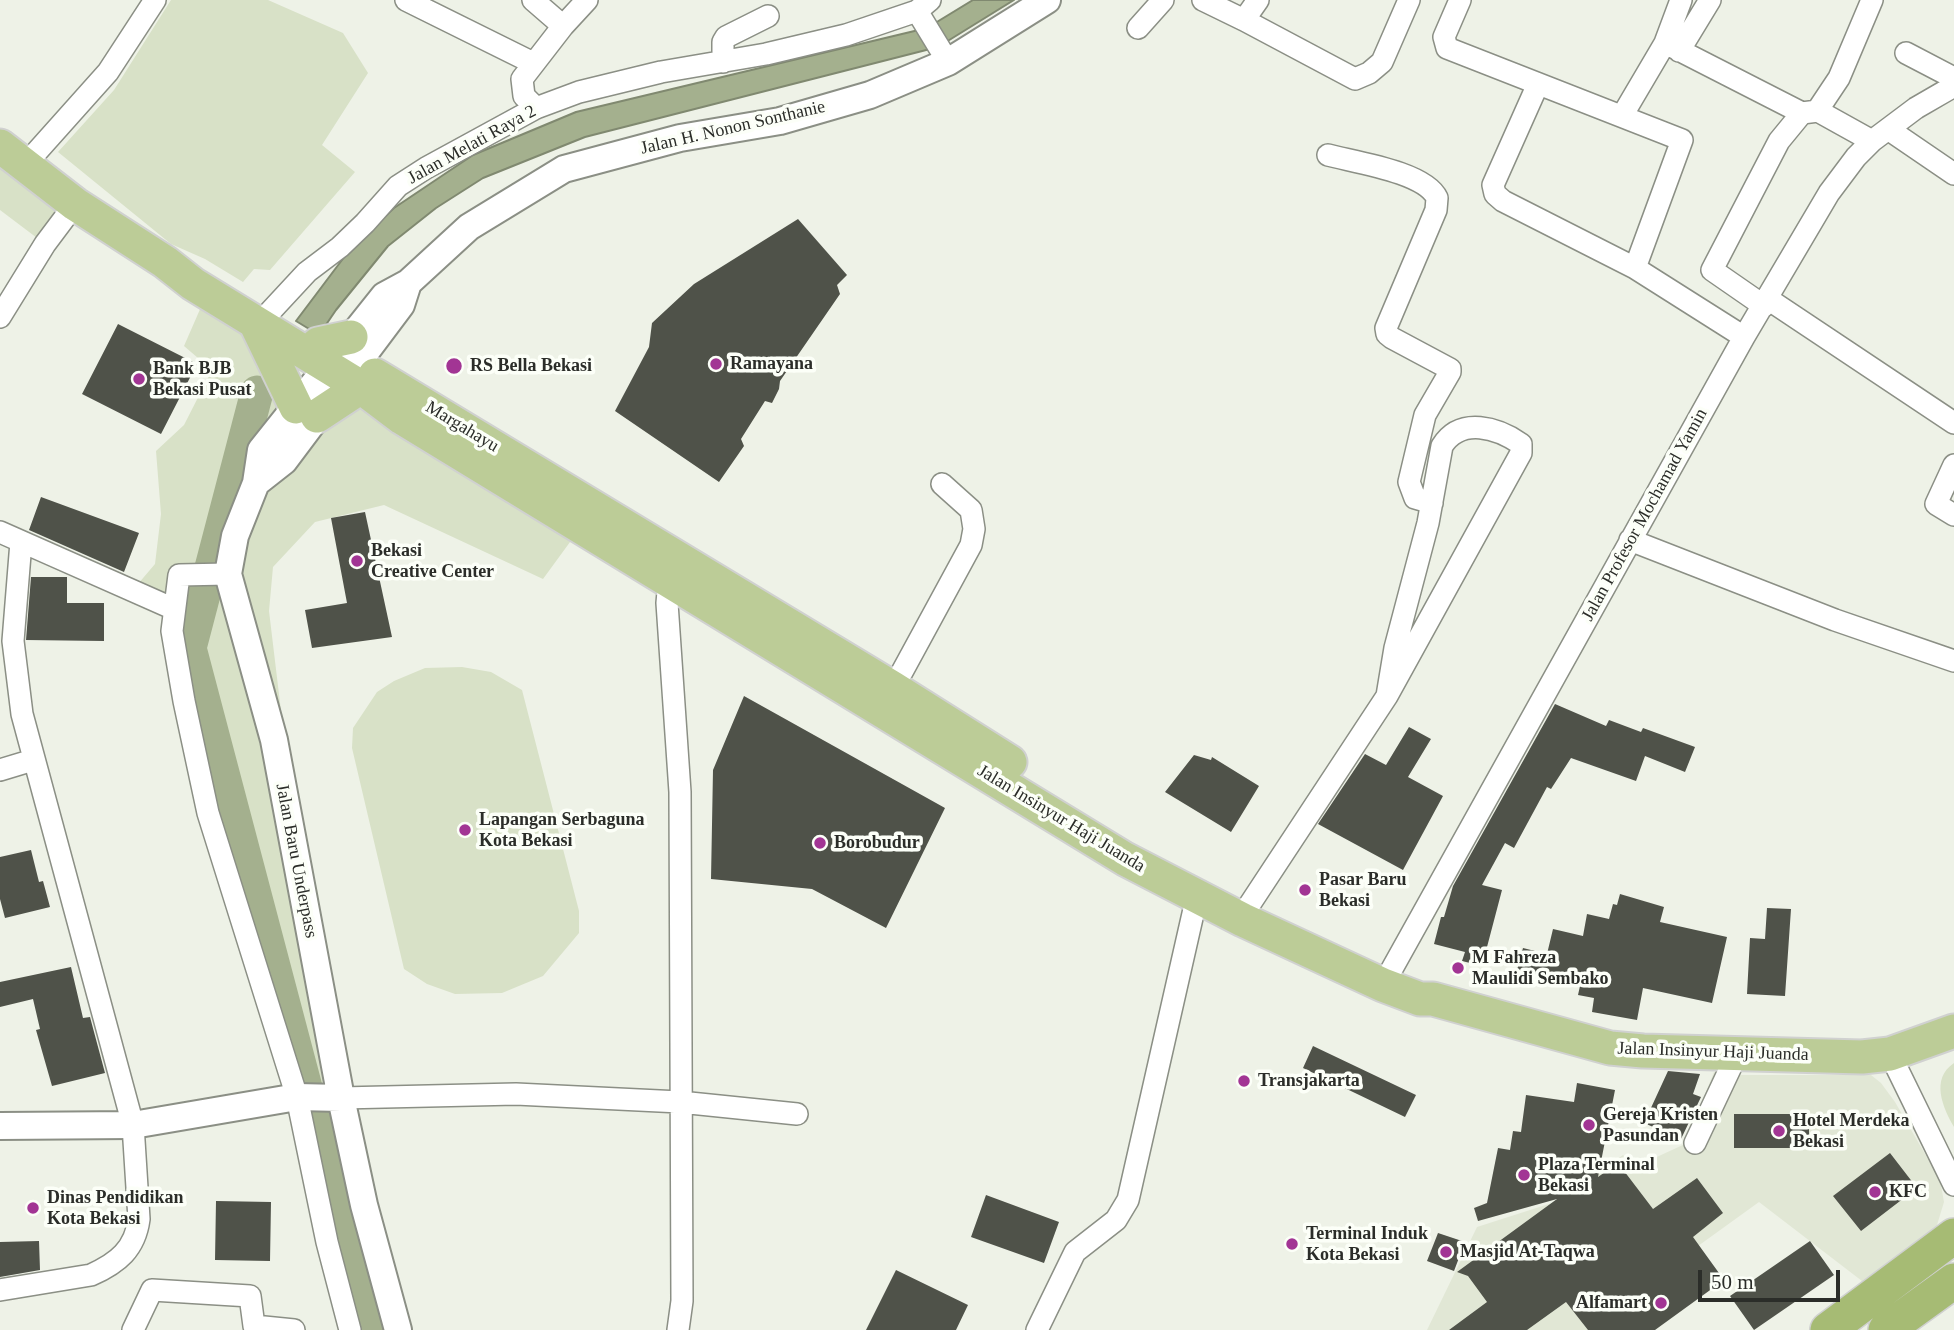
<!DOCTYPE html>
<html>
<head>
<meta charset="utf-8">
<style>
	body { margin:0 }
	#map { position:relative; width:1954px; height:1330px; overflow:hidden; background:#eef2e7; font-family:Georgia,serif }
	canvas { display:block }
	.scale { position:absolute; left:1698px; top:1270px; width:142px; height:32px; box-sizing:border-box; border:4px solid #2b2d29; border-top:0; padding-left:9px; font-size:21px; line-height:24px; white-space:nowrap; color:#2b2d29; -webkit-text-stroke:5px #fcfff8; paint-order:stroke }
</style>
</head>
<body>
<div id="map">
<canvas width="1954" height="1330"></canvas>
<div class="scale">50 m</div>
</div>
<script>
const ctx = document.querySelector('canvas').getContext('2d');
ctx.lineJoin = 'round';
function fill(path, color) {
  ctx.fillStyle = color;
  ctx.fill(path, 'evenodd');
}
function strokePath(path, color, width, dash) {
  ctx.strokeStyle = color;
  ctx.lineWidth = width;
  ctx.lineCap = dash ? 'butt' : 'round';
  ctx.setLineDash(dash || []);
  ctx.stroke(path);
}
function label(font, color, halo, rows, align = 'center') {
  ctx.font = font + ' Georgia,serif';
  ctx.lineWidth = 7;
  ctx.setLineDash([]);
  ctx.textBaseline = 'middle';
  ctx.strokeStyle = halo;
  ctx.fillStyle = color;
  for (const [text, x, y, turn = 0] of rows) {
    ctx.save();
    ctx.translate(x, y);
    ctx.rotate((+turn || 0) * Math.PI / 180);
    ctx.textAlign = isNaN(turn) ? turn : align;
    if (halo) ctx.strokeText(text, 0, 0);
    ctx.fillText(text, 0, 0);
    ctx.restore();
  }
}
fill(new Path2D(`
	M1714 1072 1736 1075H1871L1881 1083 1895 1102 1940 1180 1944 1202 1937 1225 1902 1256 1862 1281 1759 1202 1626 1298 1654 1330H1427L1477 1227 1555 1202 1623 1155 1635 1167 1685 1144Z`), '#e1e7d5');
fill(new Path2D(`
	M171 0H268L343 33 368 73 322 145 355 172 270 270 254 269 243 282 205 259 171 244 58 152 114 90Z
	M0 143 75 204 45 244 0 210Z
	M201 307 255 322 296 407 361 387 581 527 543 579 384 505 315 522 273 567 269 611 281 711 274 740 398 1330H350L208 813 174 609 132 591 155 564 161 514 156 451 184 425 212 370 184 346Z
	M462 667 491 672 522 690 579 911V933L543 976 502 993 455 994 427 984 404 969 352 748 353 728 377 692 394 681 425 668Z
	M1954 1063V1127C1943 1108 1930 1079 1954 1063Z`), '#d8e1c7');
const water = new Path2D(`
	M973 0H1014L938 47 585 137 483 178 436 208 388 246 336 310 319 335 296 321 351 248 394 208 473 155 576 112 927 28Z`);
fill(water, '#a4b08e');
strokePath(water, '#808970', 2);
strokePath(new Path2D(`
	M257 392 190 648 370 1330`), '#a4b08e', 33);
fill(new Path2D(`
	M798 219 847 275 837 285 840 294 780 381 779 389 772 403 765 401 741 439 744 446 719 482 615 411 649 347 652 323 694 284Z
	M118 324 197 364 161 434 82 394Z
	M41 497 139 533 124 572 29 530Z
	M365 512 392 637 312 648 305 610 347 603 331 518Z
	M31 577H67V603H104V641L26 640Z
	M744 696 945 808 886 928 812 889 711 879 713 770Z
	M1555 704 1606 726 1609 720 1641 732 1643 728 1695 747 1685 772 1645 756 1636 781 1571 758 1551 789 1547 787 1514 848 1505 843 1482 885 1502 890 1482 966 1462 961 1465 952 1434 944 1441 917H1444L1453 886Z
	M1409 727 1431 739 1408 777 1443 796 1403 870 1318 824 1365 754 1386 765Z
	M1194 755 1211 760 1212 757 1259 786 1231 832 1165 792Z
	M31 850 39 882 43 881 50 907 5 918 0 899V857Z
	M1620 894 1664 907 1660 922 1727 937 1712 1003 1643 988 1637 1020 1592 1012 1594 998 1578 995 1580 986 1517 970 1523 948 1547 954 1553 929 1583 936 1587 914 1609 919 1613 904 1617 905Z
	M1767 908 1791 909 1785 996 1747 994 1750 938 1765 939Z
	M71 967 83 1018 90 1017 105 1073 52 1086 36 1030 40 1029 33 999 0 1007V982Z
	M1313 1046 1416 1095 1405 1117 1303 1068Z
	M1668 1071 1700 1074 1693 1094 1701 1097 1681 1139 1644 1123Z
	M1577 1083 1615 1090 1598 1177 1618 1163 1653 1209 1697 1178 1723 1213 1693 1237 1724 1280 1655 1330H1588L1566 1302 1527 1330H1449L1487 1302 1468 1276 1457 1272 1557 1199 1478 1221 1474 1208 1487 1203 1498 1148 1510 1150 1513 1131 1521 1132 1526 1095 1574 1102Z
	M1734 1114H1809V1148H1734Z
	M1890 1153 1917 1188 1861 1231 1833 1196Z
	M986 1195 1059 1222 1044 1263 971 1237Z
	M216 1201 271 1202 270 1261 215 1260Z
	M1438 1233 1465 1242 1454 1271 1427 1261Z
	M39 1241 40 1270 0 1277V1242Z
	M1810 1241 1834 1275 1754 1330 1730 1296Z
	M896 1270 968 1305 956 1330H866Z`), '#4f5249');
const minor = new Path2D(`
	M406 0 533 63
	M533 0 563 26
	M1203 0 1244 20 1258 0
	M1460 0 1444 37 1447 48 1682 140 1635 268 1744 337
	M917 11 948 62
	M1244 20 1355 79 1369 73 1382 62 1409 0
	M1138 28 1163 0
	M1665 43 1802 113
	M1679 51 1710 0
	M1906 53 1954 78
	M723 62V42L726 37 768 16
	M1538 84 1493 185 1495 194 1503 201 1635 268
	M536 108 524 96 522 79 563 26 587 0
	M1817 111 1839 78 1872 0
	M1622 116 1665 43 1681 0
	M1888 129 1954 174
	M1328 155C1354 162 1425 172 1437 198L1436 210 1386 328 1387 334 1392 338 1450 369V372L1425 415 1409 482 1415 498 1432 503
	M24 166 108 72 155 0
	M1768 299 1954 423
	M1764 306 1712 270 1779 141 1802 113 1818 111 1872 141
	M268 314 307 272 340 247 365 223 398 186 426 168 536 108 579 92 661 72 766 54 846 35 917 11 930 0
	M0 317 45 244 75 204
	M1954 465 1936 504 1954 515
	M0 532 174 609
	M1630 540 1835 620 1954 661
	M228 574 179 575 172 631 184 701 208 813 297 1097 327 1242 350 1330
	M902 672 971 545 974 529 971 510 942 484
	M0 770 33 760
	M1243 920 1248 907 1387 696 1395 648 1428 523 1442 446C1461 416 1498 428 1521 444V453L1387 696
	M1383 985 1744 337 1829 193 1856 157 1872 141 1916 108 1954 86
	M1890 1054 1954 1185
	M341 1098 516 1094 680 1102 797 1114
	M1695 1143 1737 1054
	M0 1290 91 1275C118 1263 135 1249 139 1219L133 1125 22 714 13 641 21 542
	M133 1330 152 1290 250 1296 254 1326 294 1330
	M678 1330 682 1301 680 792 667 603 668 592 680 574
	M1037 1330 1075 1252 1116 1220 1128 1200 1197 896`);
const tertiary = new Path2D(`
	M256 483 284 461 401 305 408 283
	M0 1126 133 1125 297 1097 341 1098
	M398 1330 364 1205 341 1098 274 740 228 574 235 536 256 483 261 450 384 296 408 283 469 227 564 169 680 138 780 121 870 95 948 62 1047 0`);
const primary = new Path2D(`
	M0 146 75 204 165 262 193 284 361 387 402 418 1125 859 1243 920 1383 985 1420 999H1433L1610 1048 1643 1051 1862 1057 1890 1054 1954 1031
	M255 322 296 407
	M318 344 351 337
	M375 375 893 688 1010 762
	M317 416 361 387`);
const trunk = new Path2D(`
	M1828 1330 1954 1236
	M1886 1330 1954 1281`);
strokePath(minor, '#8b8f85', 24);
strokePath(tertiary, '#8b8f85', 30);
strokePath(primary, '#d0d1d0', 37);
strokePath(trunk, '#d0d1d0', 38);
strokePath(minor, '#fff', 21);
strokePath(tertiary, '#fff', 26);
strokePath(primary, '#bccc97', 33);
strokePath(trunk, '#a6bb74', 35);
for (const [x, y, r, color] of [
	[716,364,7,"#a23594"],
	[454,366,9,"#a23594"],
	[139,379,7,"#a23594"],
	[357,561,7,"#a23594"],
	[465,830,7,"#a23594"],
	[820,843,7,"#a23594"],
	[1305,890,7,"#a23594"],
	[1458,968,7,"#a23594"],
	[1244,1081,7,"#a23594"],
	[1589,1125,7,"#a23594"],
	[1779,1131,7,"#a23594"],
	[1524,1175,7,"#a23594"],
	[1875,1192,7,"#a23594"],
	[33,1208,7,"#a23594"],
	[1292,1244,7,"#a23594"],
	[1446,1252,7,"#a23594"],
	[1661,1303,7,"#a23594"]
]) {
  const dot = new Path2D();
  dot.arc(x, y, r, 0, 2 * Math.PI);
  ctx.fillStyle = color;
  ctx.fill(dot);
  strokePath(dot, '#fcfff8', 2.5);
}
label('18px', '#2b2d29', '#fcfff8', [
	["Jalan H. Nonon Sonthanie",733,128,-13],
	["Jalan Melati Raya 2",472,145,-29],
	["Margahayu",462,427,31],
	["Jalan Profesor Mochamad Yamin",1645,515,-61],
	["Jalan Insinyur Haji Juanda",1061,819,31],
	["Jalan Baru Underpass",296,861,79],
	["Jalan Insinyur Haji Juanda",1713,1052,2]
]);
label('bold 18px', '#2b2d29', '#fcfff8', [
	["Ramayana",730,364],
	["RS Bella Bekasi",470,366],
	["Bank BJB",153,369],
	["Bekasi Pusat",153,390],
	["Bekasi",371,551],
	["Creative Center",371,572],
	["Lapangan Serbaguna",479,820],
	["Kota Bekasi",479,841],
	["Borobudur",834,843],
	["Pasar Baru",1319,880],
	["Bekasi",1319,901],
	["M Fahreza",1472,958],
	["Maulidi Sembako",1472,979],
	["Transjakarta",1258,1081],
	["Gereja Kristen",1603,1115],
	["Pasundan",1603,1136],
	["Hotel Merdeka",1793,1121],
	["Bekasi",1793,1142],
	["Plaza Terminal",1538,1165],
	["Bekasi",1538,1186],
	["KFC",1889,1192],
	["Dinas Pendidikan",47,1198],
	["Kota Bekasi",47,1219],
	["Terminal Induk",1306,1234],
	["Kota Bekasi",1306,1255],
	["Masjid At-Taqwa",1460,1252],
	["Alfamart",1647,1303,"right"]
], 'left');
</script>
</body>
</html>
